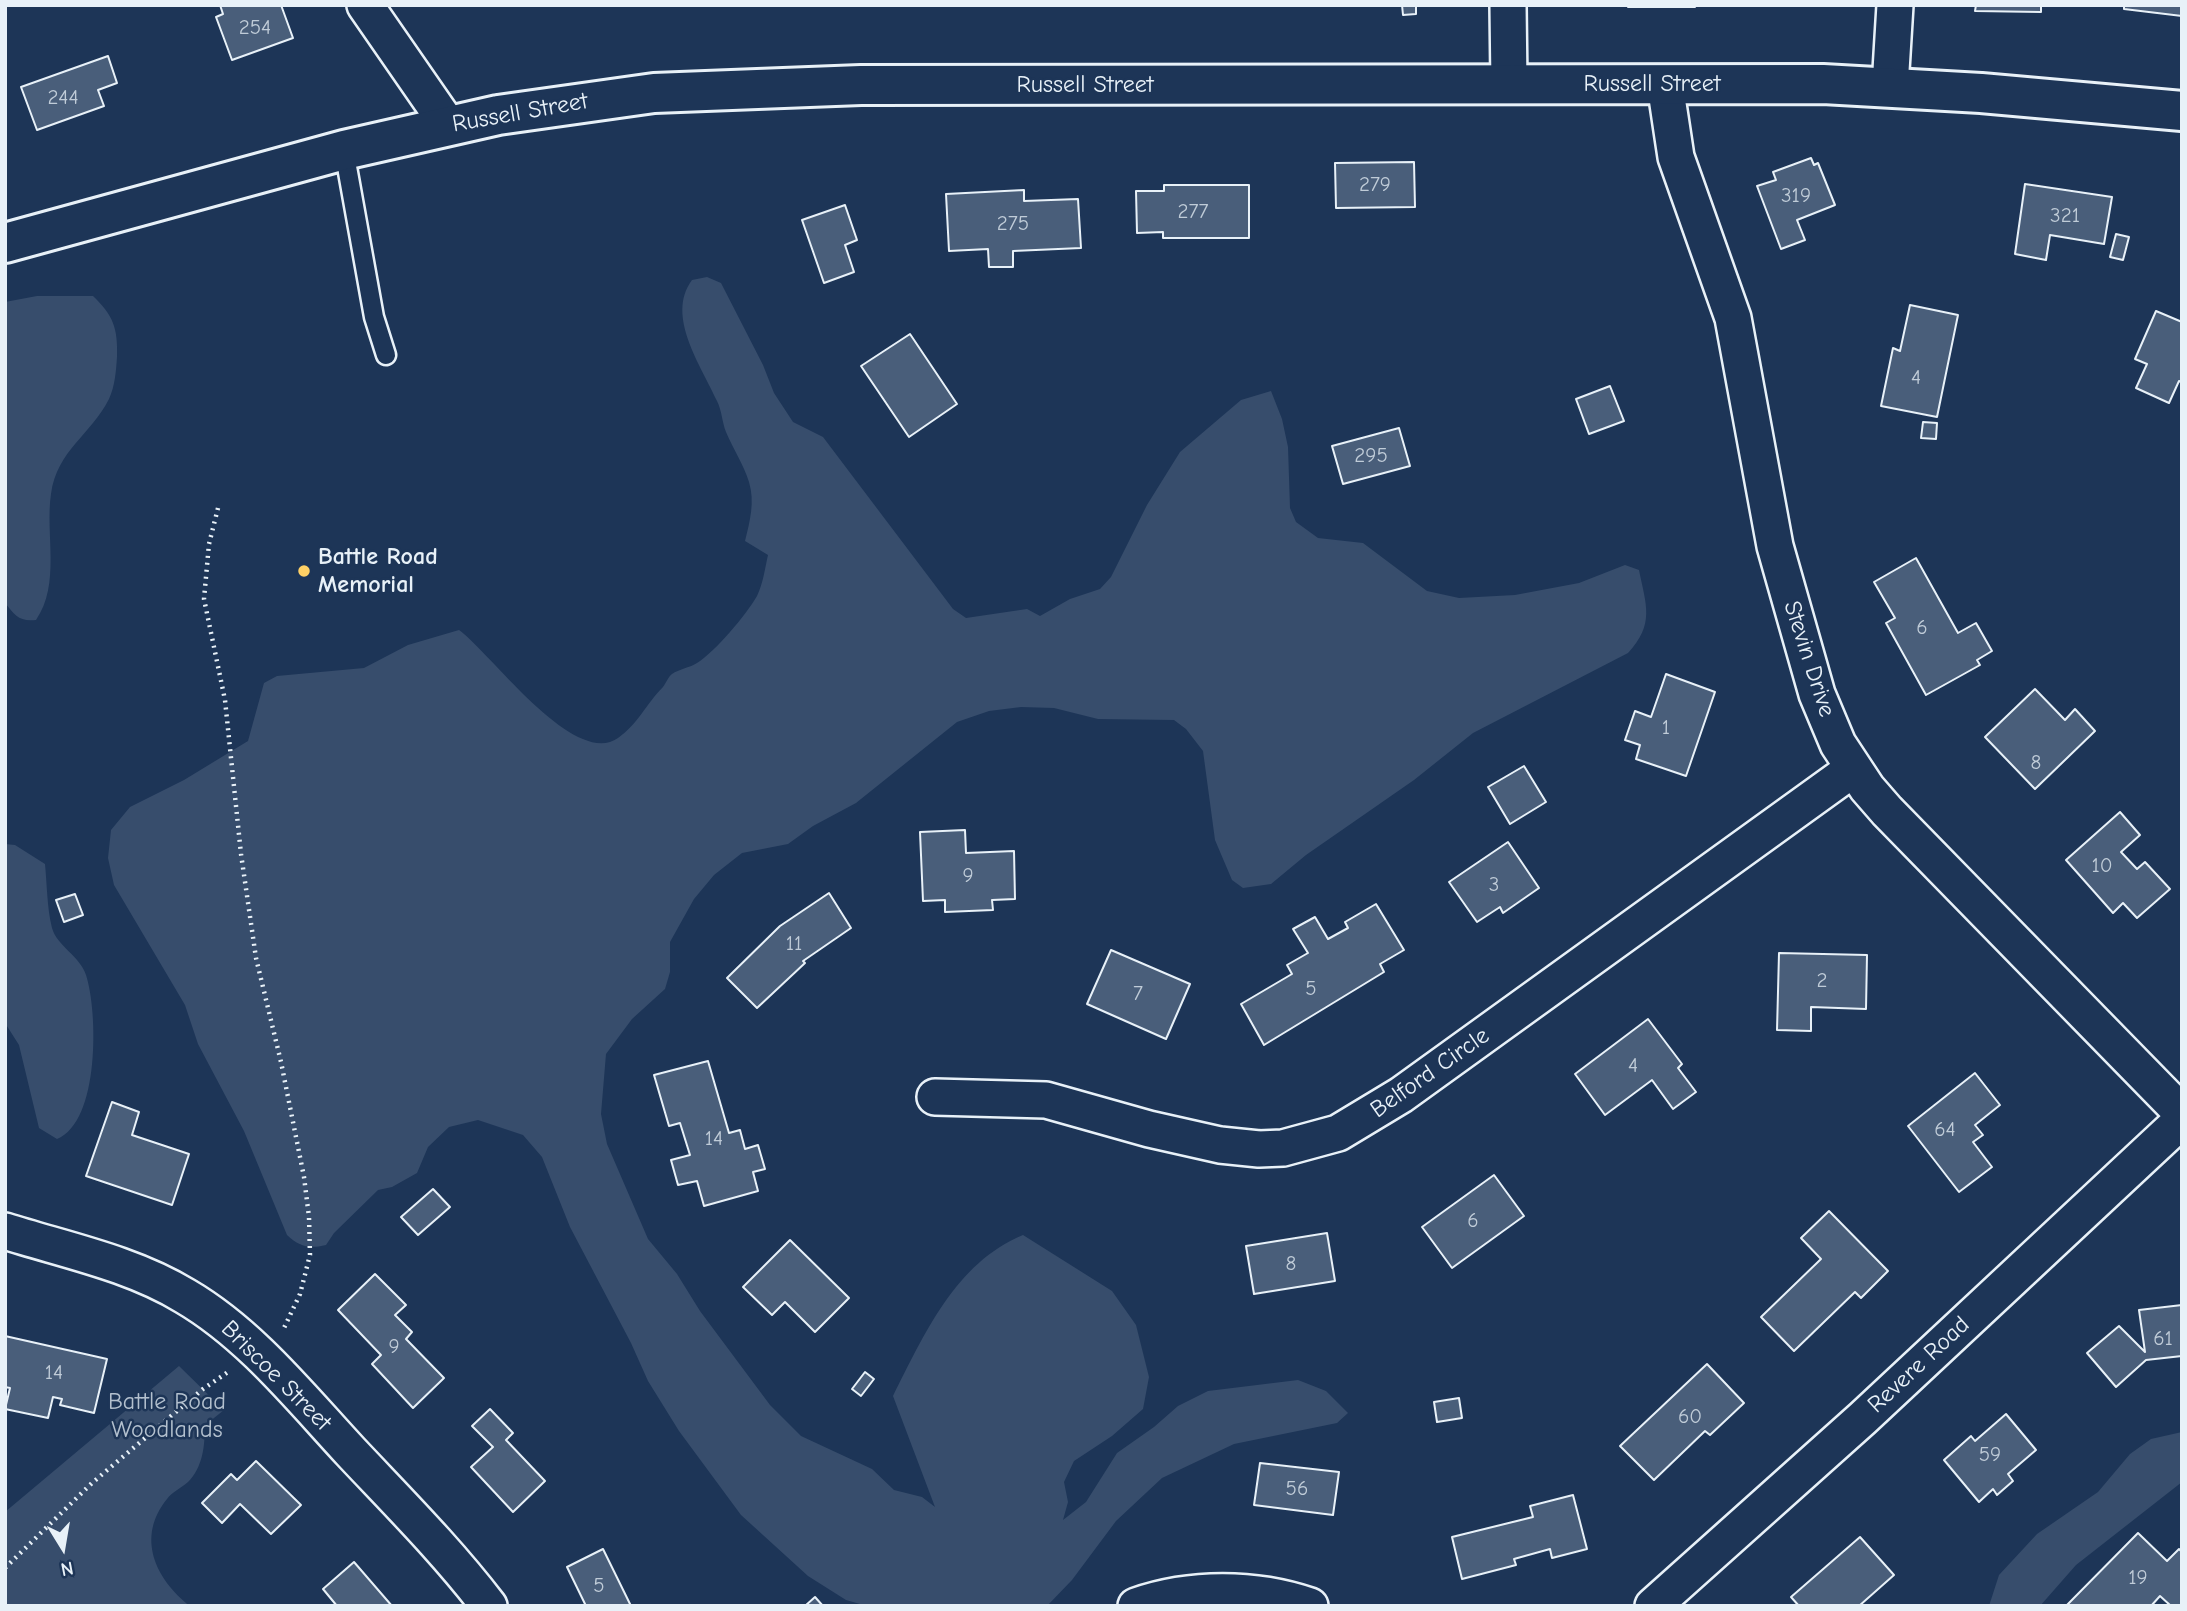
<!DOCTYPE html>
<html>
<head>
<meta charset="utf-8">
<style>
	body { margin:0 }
	#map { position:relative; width:2187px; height:1611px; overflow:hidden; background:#1d3557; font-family:"Comic Neue",sans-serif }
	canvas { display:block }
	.frame { position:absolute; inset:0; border:7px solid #e8f1f8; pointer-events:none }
	.north { position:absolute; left:28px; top:1513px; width:70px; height:70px; -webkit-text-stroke:5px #1d3557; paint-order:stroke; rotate:169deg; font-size:19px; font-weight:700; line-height:28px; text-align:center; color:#e8f1f8 }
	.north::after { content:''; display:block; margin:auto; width:24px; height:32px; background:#e8f1f8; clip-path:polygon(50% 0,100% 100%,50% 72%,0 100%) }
</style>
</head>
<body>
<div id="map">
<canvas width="2187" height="1611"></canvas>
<div class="frame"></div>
<div class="north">N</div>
</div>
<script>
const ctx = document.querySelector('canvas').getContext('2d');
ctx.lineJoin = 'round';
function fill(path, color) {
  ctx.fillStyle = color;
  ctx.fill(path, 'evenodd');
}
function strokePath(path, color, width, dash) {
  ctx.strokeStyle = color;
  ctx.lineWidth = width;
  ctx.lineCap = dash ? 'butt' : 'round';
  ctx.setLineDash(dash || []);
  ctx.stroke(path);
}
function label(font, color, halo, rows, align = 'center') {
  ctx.font = font + ' "Comic Neue",sans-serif';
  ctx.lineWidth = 5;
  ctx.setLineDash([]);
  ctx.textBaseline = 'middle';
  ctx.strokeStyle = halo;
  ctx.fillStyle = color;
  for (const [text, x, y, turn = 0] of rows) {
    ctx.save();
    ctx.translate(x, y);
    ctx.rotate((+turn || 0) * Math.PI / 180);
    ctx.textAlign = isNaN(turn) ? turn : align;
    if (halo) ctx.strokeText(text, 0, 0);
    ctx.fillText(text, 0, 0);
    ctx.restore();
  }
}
fill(new Path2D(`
	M707 277 721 283 763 365 774 393 793 422 823 437 953 609 966 618 1027 609 1040 616 1070 599 1100 589 1111 577 1147 505 1180 452 1241 400 1271 391 1282 419 1288 447 1290 508 1296 522 1318 538 1363 543 1427 591 1459 598 1515 595 1579 583 1625 565 1639 570C1646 605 1655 624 1628 653L1473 733 1414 780 1306 855 1271 884 1243 888 1232 880 1215 840 1203 751 1186 729 1174 720 1098 719 1054 708 1021 707 989 711 957 722 856 803 813 826 788 844 742 853 714 875 694 899 670 942V972L665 989 632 1019 606 1054 601 1114 607 1144 648 1239 677 1274 700 1311 770 1405 801 1436 872 1469 894 1490 922 1497 935 1507 893 1396C924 1335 955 1263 1023 1235L1112 1291 1136 1325 1149 1377 1143 1409 1112 1436 1074 1461 1064 1482 1068 1502 1063 1520 1086 1502 1117 1453 1154 1427 1178 1406 1208 1391 1298 1380 1326 1391 1348 1413 1337 1423 1234 1444 1162 1478 1116 1521 1072 1580 1047 1606H867L846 1600 808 1576 741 1515 679 1431 648 1381 631 1343 570 1227 542 1157 523 1135 478 1120 449 1127 428 1147 417 1173 392 1187 378 1190 334 1233 326 1245C309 1249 300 1247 287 1235L244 1131 198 1044 185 1005 114 885 108 858 111 830 130 807 184 780 248 741 264 683 277 676 364 668 408 645 459 630C490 652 574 769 618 738 638 724 646 704 663 687 666 683 668 677 672 674 679 669 689 668 697 663 715 652 746 615 757 596 763 584 765 568 768 555L745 541C750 521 755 502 749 482 744 465 733 449 726 432 722 422 722 411 717 401 702 367 665 316 692 280Z
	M37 296H93C113 315 118 328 117 357 116 371 115 386 109 399 91 435 57 450 51 494 45 534 61 584 36 620 19 622 15 615 5 603V302Z
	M5 844 15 845 45 864C47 884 47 908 52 928 57 946 80 956 86 975 98 1012 100 1122 57 1139L39 1128 19 1045 5 1023Z
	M179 1366 224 1410 204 1426C206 1444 202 1469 188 1482 181 1488 172 1492 167 1499 136 1537 155 1579 190 1606H5V1512Z
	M2182 1432V1482L2076 1565 2040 1606H1989L1999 1575 2037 1534 2098 1492 2130 1454 2151 1439Z`), '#374d6c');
const building = new Path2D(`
	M220 5H281L293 38 232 60 216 17 223 14Z
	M1402 5H1416V14L1403 15Z
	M1628 5H1695V7H1628Z
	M1976 5H2041V12L1975 11Z
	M2124 5H2182V16L2124 9Z
	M108 56 117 83 98 90 104 106 37 130 21 87Z
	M1811 158 1814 165 1818 163 1835 205 1797 220 1805 240 1781 249 1757 186 1776 180 1773 172Z
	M1414 162 1415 207 1336 208 1335 163Z
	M2025 184 2112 197 2104 244 2050 235 2046 260 2015 254Z
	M1164 185H1249V238H1163V232L1137 233 1136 191H1164Z
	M1024 190V201L1078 199 1081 248 1013 251V267H989L988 249 949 251 946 194Z
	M845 205 857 240 845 245 854 272 824 283 802 220Z
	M2116 234 2129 237 2123 260 2110 257Z
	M1910 305 1958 315 1937 417 1881 406 1893 348 1900 351Z
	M2156 311 2182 322V382L2179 381 2169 403 2136 388 2147 364 2135 359Z
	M910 334 957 404 909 437 861 366Z
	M1610 386 1624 421 1589 434 1576 399Z
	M1923 422 1937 423 1936 439 1921 438Z
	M1399 428 1410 466 1343 484 1332 446Z
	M1916 558 1958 633 1976 623 1992 651 1977 660 1980 665 1926 695 1886 623 1895 618 1874 582Z
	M1666 674 1715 692 1686 776 1636 759 1640 745 1625 740 1635 711 1651 717Z
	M2035 689 2065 720 2075 709 2095 731 2035 789 1985 737Z
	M1524 766 1546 802 1510 824 1488 787Z
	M2120 812 2140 835 2121 852 2137 869 2145 862 2170 889 2137 918 2123 903 2113 913 2066 860Z
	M965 830 966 853 1014 851 1015 899 992 900 993 910 945 912V900L923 901 920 832Z
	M1508 842 1539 888 1503 913 1500 907 1477 922 1449 882Z
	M829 893 851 928 803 961 805 963 757 1008 727 978 780 926Z
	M75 894 83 915 64 922 56 900Z
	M1376 904 1404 950 1380 964 1384 972 1264 1045 1241 1004 1292 974 1287 965 1308 953 1293 929 1315 917 1328 939 1348 928 1345 922Z
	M1111 950 1190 984 1166 1039 1087 1004Z
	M1779 953 1867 955 1866 1009 1811 1007V1031L1777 1030Z
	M1648 1019 1682 1064 1678 1068 1696 1092 1673 1109 1652 1080 1605 1115 1575 1074Z
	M708 1061 729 1133 740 1130 745 1149 758 1145 765 1169 753 1172 758 1191 704 1206 697 1181 678 1185 671 1160 690 1155 680 1123 669 1126 654 1075Z
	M1975 1073 2000 1105 1975 1125 1983 1135 1973 1142 1992 1167 1959 1192 1908 1126Z
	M112 1102 139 1112 132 1135 189 1154 172 1205 86 1176Z
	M1494 1175 1524 1216 1452 1268 1422 1227Z
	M433 1189 450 1207 418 1235 401 1217Z
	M1829 1211 1888 1271 1861 1298 1855 1292 1794 1351 1761 1317 1821 1259 1801 1238Z
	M1327 1233 1335 1281 1254 1294 1246 1246Z
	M790 1240 849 1298 815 1332 785 1302 772 1315 743 1287Z
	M375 1274 406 1305 395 1315 412 1332 406 1339 444 1378 413 1408 372 1364 381 1355 338 1310Z
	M2182 1305V1356L2146 1360 2116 1387 2087 1353 2119 1326 2145 1352 2139 1310Z
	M5 1336 107 1359 94 1413 60 1405 62 1399 53 1397 48 1418 5 1409 10 1388 5 1387Z
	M1707 1364 1744 1403 1710 1435 1705 1431 1654 1480 1620 1446Z
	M865 1372 874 1379 861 1396 852 1389Z
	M1459 1398 1462 1418 1437 1422 1434 1402Z
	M490 1409 513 1433 506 1440 545 1481 513 1512 471 1467 493 1447 472 1426Z
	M2006 1414 2036 1450 2008 1474 2013 1481 1997 1495 1993 1489 1979 1502 1944 1460 1971 1436 1975 1441Z
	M256 1461 301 1505 271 1534 240 1504 222 1523 202 1503 231 1474 237 1480Z
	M1260 1463 1339 1472 1333 1515 1254 1505Z
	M1573 1495 1587 1549 1552 1558 1550 1549 1514 1559 1516 1565 1462 1579 1452 1537 1533 1517 1530 1506Z
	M2138 1533 2167 1561 2179 1549 2182 1552V1606H2171L2160 1596 2151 1606H2066Z
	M1860 1537 1894 1575 1859 1606H1799L1791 1597Z
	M603 1549 631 1606H586L567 1567Z
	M354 1562 392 1606H337L323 1589Z
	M815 1597 823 1606H805Z`);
fill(building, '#495e7a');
strokePath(building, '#e8f1f8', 2);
const lane = new Path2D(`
	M344 150 374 317 386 355`);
const street = new Path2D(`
	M365 5 448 125
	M1508 5 1509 84
	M1665 84 1676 157 1733 318 1775 546 1817 694 1838 744 1867 788 1887 811 2182 1113
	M1890 87 1895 5
	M935 1097 1046 1100 1149 1129 1220 1145 1259 1149 1283 1148 1338 1133 1401 1095 1853 769
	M5 1231C65 1250 131 1263 185 1296 250 1334 300 1397 351 1452 398 1502 447 1551 489 1606
	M1136 1606C1190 1587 1255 1587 1310 1606
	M1653 1606 1863 1418 2182 1120`);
const secondary = new Path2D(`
	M5 243 344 150 498 115 654 93 861 85 1823 84 1981 93 2182 111`);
strokePath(lane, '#e8f1f8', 23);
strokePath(street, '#e8f1f8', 40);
strokePath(secondary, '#e8f1f8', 44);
strokePath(new Path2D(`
	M218 508 209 544 204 599 225 700 241 854 256 958 281 1062 304 1177 309 1217 310 1255 300 1294 284 1328
	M5 1568 92 1483 203 1389 228 1372`), '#e8f1f8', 4.5, [2, 5]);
strokePath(lane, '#1d3557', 18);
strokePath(street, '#1d3557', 35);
strokePath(secondary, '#1d3557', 38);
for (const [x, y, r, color] of [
	[304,571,7,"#ffd166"]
]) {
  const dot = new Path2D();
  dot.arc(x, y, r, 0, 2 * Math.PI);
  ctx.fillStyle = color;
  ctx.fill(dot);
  strokePath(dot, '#1d3557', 2.5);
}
label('21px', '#c0ccd8', null, [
	["254",255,28],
	["244",63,98],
	["279",1375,185],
	["319",1796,196],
	["277",1193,212],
	["321",2065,216],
	["275",1013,224],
	["4",1916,378],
	["295",1371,456],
	["6",1922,628],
	["1",1666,728],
	["8",2036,763],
	["10",2102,866],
	["9",968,876],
	["3",1494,885],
	["11",794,944],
	["2",1822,981],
	["5",1311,989],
	["7",1138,994],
	["4",1633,1066],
	["64",1945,1130],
	["14",714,1139],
	["6",1473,1221],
	["8",1291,1264],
	["61",2163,1339],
	["9",394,1347],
	["14",54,1373],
	["60",1690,1417],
	["59",1990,1455],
	["56",1297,1489],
	["19",2138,1578],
	["5",599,1586]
]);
label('24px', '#e8f1f8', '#1d3557', [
	["Russell Street",1652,84],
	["Russell Street",1085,85],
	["Russell Street",520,113,-10],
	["Stevin Drive",1809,659,72],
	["Belford Circle",1430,1073,-35],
	["Revere Road",1919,1365,-43],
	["Briscoe Street",276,1376,45]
]);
label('bold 24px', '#e8f1f8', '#1d3557', [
	["Battle Road",318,557],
	["Memorial",318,585]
], 'left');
label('24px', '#b3c0ce', '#1d3557', [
	["Battle Road",167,1402],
	["Woodlands",167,1430]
]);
</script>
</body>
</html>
